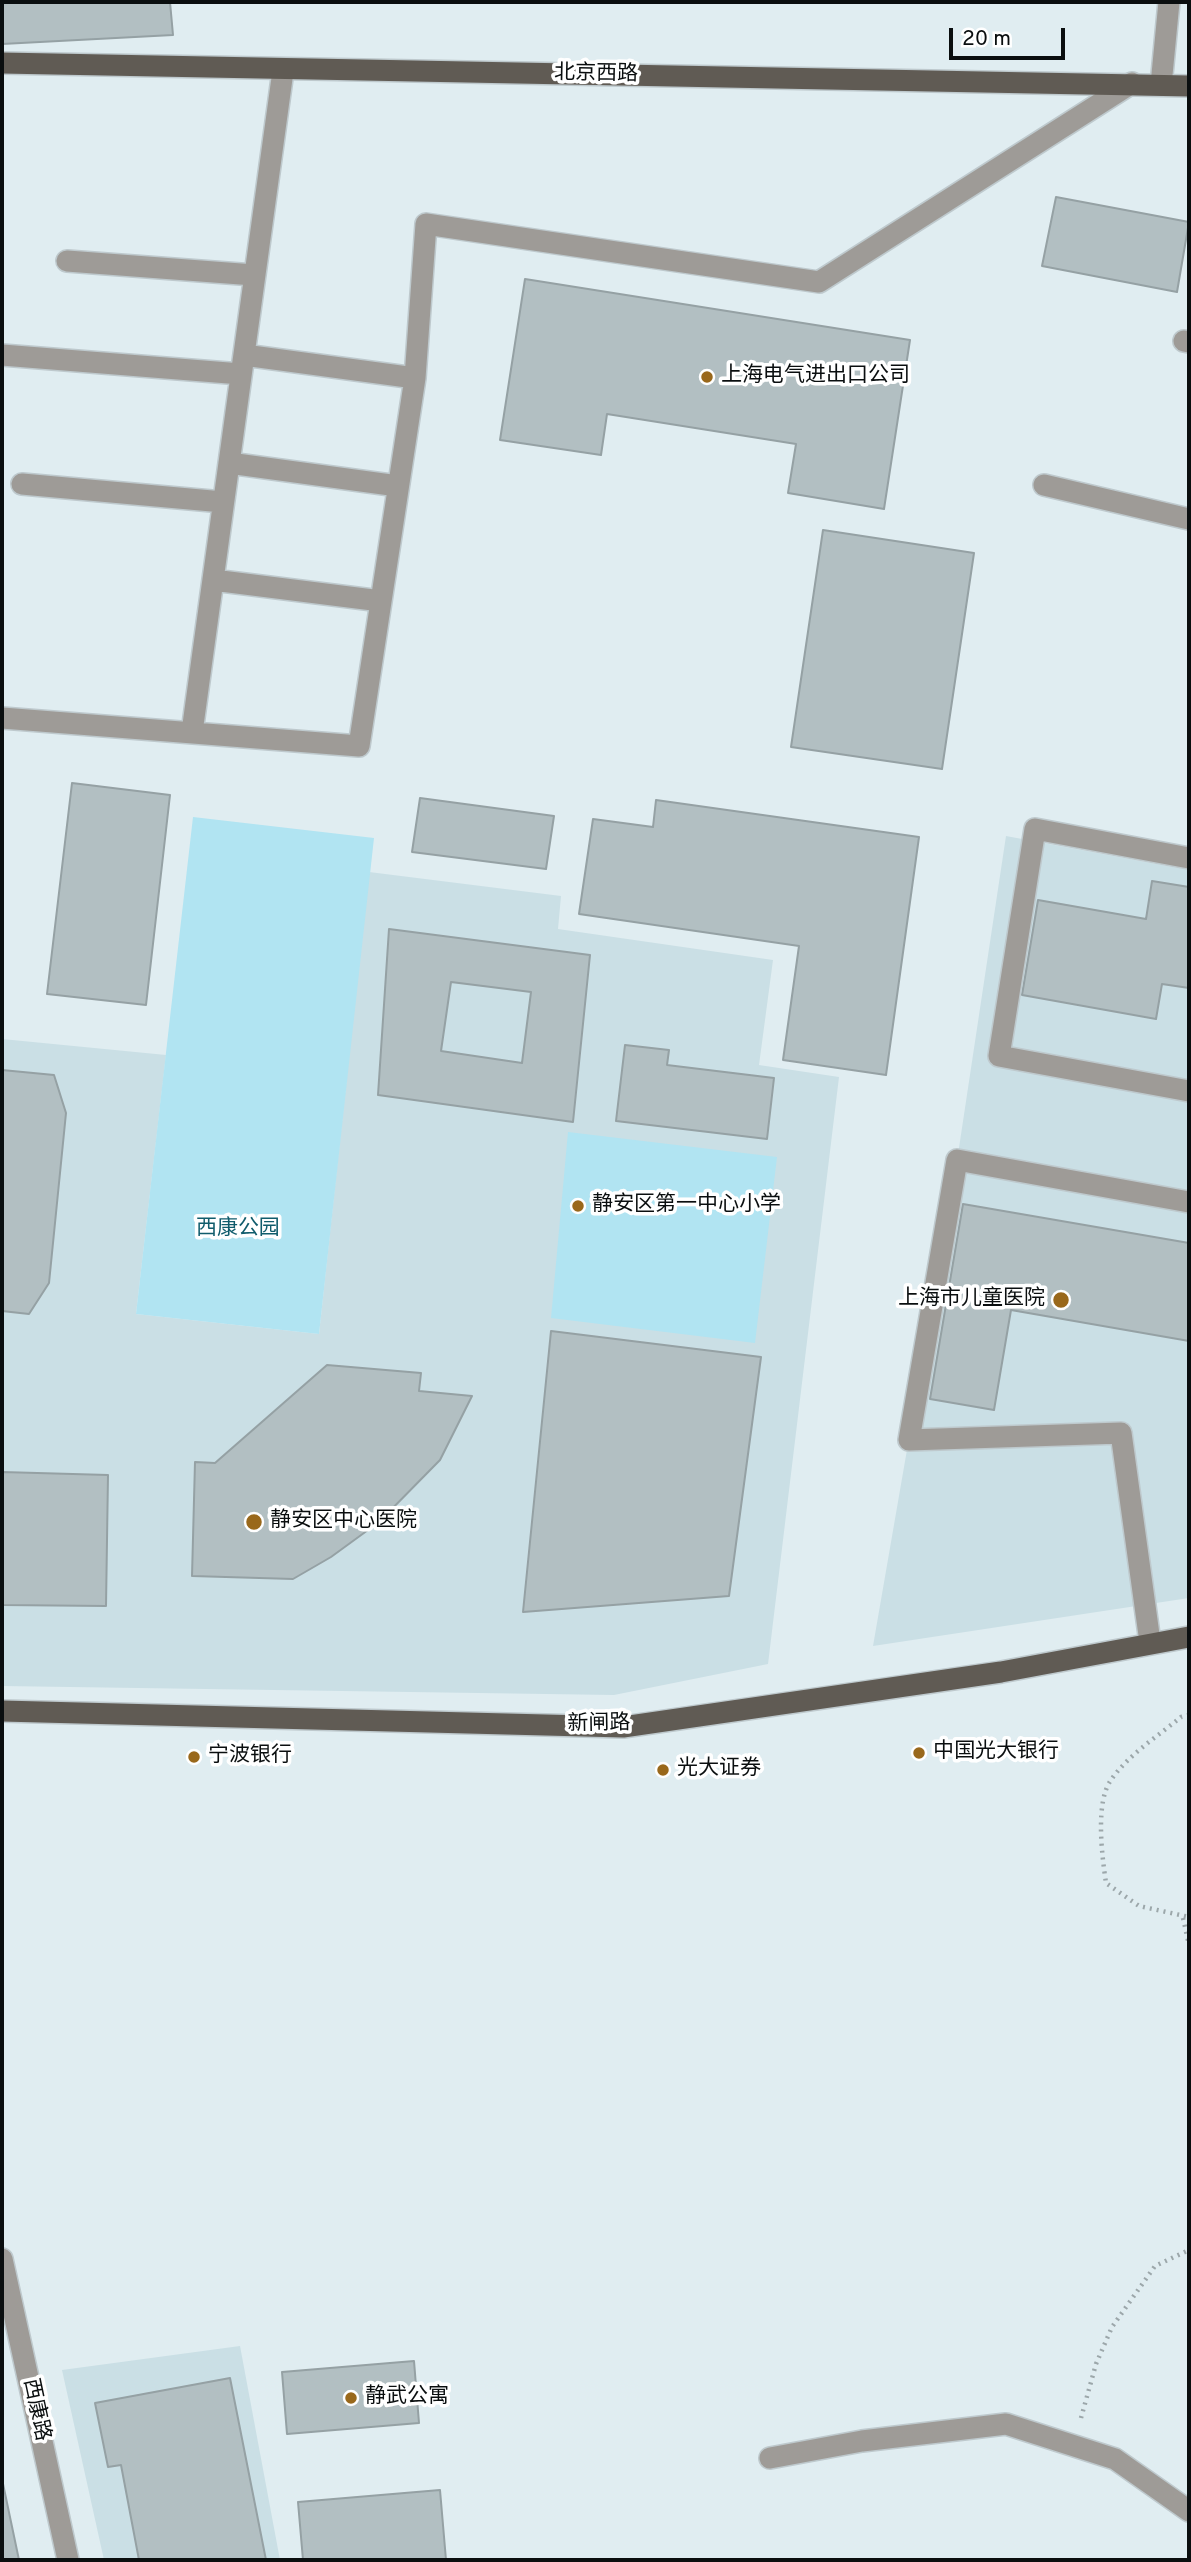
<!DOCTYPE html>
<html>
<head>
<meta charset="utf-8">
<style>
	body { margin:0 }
	#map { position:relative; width:1191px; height:2562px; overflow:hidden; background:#e0edf1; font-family:Overpass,sans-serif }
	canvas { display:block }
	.frame { position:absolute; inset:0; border:4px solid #0a0e0f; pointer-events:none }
	.scale { position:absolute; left:949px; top:28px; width:116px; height:32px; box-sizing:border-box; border:4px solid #0a0e0f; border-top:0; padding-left:9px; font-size:21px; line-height:24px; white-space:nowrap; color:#0a0e0f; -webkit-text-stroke:5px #fff; paint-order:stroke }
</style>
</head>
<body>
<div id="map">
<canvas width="1191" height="2562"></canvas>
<div class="frame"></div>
<div class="scale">20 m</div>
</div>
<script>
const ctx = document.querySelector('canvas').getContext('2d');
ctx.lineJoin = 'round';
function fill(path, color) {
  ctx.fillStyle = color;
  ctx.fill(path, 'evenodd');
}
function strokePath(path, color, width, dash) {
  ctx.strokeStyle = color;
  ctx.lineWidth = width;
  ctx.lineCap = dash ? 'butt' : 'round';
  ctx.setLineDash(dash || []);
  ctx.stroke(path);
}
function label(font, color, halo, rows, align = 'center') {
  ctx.font = font + ' Overpass,"Noto Sans SC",sans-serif';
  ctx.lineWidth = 7;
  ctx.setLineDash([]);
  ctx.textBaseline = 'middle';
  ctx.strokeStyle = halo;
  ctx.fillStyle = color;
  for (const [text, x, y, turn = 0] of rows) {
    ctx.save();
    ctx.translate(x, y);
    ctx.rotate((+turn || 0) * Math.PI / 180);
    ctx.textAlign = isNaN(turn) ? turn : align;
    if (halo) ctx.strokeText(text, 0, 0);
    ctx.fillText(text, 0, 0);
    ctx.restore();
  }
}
fill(new Path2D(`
	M1006 836 1189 870V1598L873 1646 957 1161Z
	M369 872 561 896 558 929 773 960 759 1065 839 1077 768 1664 614 1695 2 1686V1039L166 1055 136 1314 319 1334Z
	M240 2346 280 2560H104L62 2370Z`), '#cadfe5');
fill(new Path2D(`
	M193 817 374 838 319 1334 136 1314Z
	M568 1132 777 1157 755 1343 551 1318Z`), '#b1e4f2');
const building = new Path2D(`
	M2 2H170L173 35 2 44Z
	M1056 197 1189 222 1177 292 1042 266Z
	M525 279 910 340 884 509 788 493 796 444 607 414 601 455 500 440Z
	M823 530 974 553 942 769 791 747Z
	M72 783 170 795 146 1005 47 994Z
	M420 798 554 816 546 869 412 852Z
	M656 800 919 837 886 1075 783 1060 799 946 579 914 593 819 653 827Z
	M1152 881 1189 887V988L1162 984 1156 1019 1022 995 1038 900 1146 919Z
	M389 929 590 955 573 1122 378 1095ZM451 982 531 992 522 1063 441 1051Z
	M625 1045 669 1050 667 1065 774 1078 767 1139 616 1121Z
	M2 1070 54 1075 66 1113 49 1283 29 1314 2 1311Z
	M963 1204 1189 1243V1341L1011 1310 994 1410 930 1399Z
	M551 1331 761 1357 729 1596 523 1612Z
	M327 1365 421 1373 419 1391 472 1396 440 1460 379 1522 331 1557 293 1579 192 1576 195 1462 215 1463Z
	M2 1472 108 1475 106 1606 2 1605Z
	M414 2361 419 2423 287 2434 282 2372Z
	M230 2378 266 2560H139L121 2465 108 2467 95 2403Z
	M2 2479 19 2560H2Z
	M440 2490 446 2560H303L298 2502Z`);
fill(building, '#b2bfc2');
strokePath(building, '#95a1a4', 2);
const minor = new Path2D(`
	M1161 85 1169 2
	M67 261 254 275
	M1184 341 1189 342
	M2 355 241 374
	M244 355 415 378
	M229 463 398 486
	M22 484 223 502
	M1044 485 1189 519
	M213 580 381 601
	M2 718 359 746 415 378 426 224 819 282 1132 83
	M192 732 283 71
	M1189 858 1035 829 999 1056 1189 1091
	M1150 1642 1121 1433 909 1440 957 1160 1189 1202
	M2 2259 68 2560
	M770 2458 862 2441 1006 2424 1115 2459 1189 2511`);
const major = new Path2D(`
	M2 63 1189 86
	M2 1711 623 1727 1001 1672 1189 1637`);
strokePath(minor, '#bec9cd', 24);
strokePath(major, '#bec9cd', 24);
strokePath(new Path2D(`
	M1189 1715 1181 1717C1158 1736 1128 1755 1111 1780 1095 1802 1102 1856 1106 1883L1139 1906 1189 1917
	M1183 1918 1189 1945
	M1081 2418 1096 2364 1112 2327 1155 2266 1189 2250`), '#9ca7aa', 4.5, [2, 5]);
strokePath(minor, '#9e9b97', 21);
strokePath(major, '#605b54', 21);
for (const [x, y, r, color] of [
	[707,377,7,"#99681b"],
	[578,1206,7,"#99681b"],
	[1061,1300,9,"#99681b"],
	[254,1522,9,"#99681b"],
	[919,1753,7,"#99681b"],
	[194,1757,7,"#99681b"],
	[663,1770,7,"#99681b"],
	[351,2398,7,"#99681b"]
]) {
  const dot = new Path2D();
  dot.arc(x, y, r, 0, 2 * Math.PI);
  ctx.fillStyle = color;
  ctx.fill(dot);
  strokePath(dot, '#fff', 2.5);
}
label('21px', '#0a0e0f', '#fff', [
	["北京西路",596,75,1],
	["新闸路",599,1725,-1],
	["西康路",35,2410,78]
]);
label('21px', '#0a0e0f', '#fff', [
	["上海电气进出口公司",721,377],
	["静安区第一中心小学",592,1206],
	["上海市儿童医院",1045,1300,"right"],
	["静安区中心医院",270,1522],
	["中国光大银行",933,1753],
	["宁波银行",208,1757],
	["光大证券",677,1770],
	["静武公寓",365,2398]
], 'left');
label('21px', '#105c6c', '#fff', [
	["西康公园",238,1230]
]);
</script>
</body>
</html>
